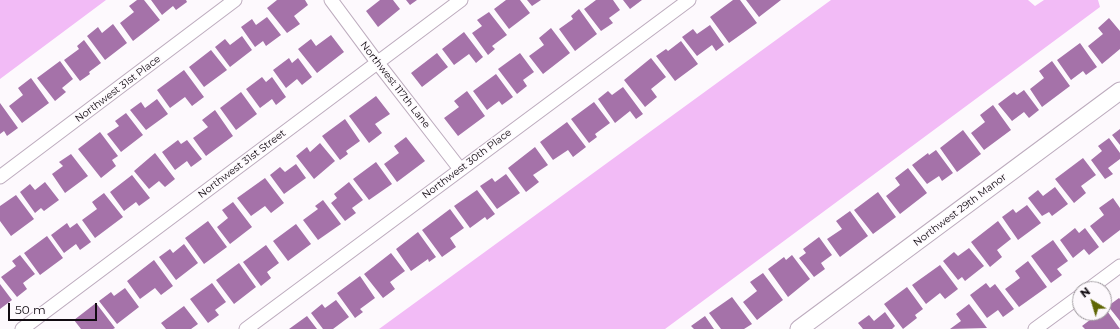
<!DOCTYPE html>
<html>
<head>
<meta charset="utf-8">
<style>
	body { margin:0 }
	#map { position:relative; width:1120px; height:329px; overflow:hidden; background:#fdf9fd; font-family:Montserrat,sans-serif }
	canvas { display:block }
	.north { position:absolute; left:1072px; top:281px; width:40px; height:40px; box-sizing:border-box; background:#fdf9fd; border:1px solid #9f9a9f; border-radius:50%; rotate:322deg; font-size:11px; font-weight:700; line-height:16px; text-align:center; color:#110b11 }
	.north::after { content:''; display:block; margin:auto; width:14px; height:18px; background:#5f6604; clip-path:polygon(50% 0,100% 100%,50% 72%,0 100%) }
	.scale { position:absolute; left:8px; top:303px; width:89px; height:18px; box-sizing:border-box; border:2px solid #110b11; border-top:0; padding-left:5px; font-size:12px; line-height:14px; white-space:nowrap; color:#110b11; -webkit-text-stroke:3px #fdf9fd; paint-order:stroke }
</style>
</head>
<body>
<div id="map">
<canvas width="1120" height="329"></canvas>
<div class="north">N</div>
<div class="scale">50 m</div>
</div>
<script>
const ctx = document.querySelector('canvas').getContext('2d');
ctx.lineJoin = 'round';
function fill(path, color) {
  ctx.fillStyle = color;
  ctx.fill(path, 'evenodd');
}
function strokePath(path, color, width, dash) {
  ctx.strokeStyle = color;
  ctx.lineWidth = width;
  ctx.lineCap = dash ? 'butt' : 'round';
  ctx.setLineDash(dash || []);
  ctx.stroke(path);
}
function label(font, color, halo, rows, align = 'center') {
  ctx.font = font + ' Montserrat,sans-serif';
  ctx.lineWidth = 3;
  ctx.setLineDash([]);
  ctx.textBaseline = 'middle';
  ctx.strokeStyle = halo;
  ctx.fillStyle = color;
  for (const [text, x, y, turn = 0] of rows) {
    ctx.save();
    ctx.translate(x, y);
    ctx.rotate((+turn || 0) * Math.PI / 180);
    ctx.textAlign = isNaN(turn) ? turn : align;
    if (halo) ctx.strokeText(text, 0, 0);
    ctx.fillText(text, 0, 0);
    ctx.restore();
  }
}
fill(new Path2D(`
	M0 0H106L0 79Z
	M831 0H1028L1035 6 1044 0H1098L1100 7 665 329H379Z`), '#f2bbf6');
fill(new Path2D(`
	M137 0H144L160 20 133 41 120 23 134 12 129 6Z
	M151 0H186L187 2 176 10 173 6 162 15Z
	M277 0H305L308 5 294 16 300 24 287 33 267 8Z
	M380 0H393L400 9 378 27 366 11Z
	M406 0H417L410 5Z
	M506 0H520L530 13 509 29 494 9Z
	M527 0H541L532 6Z
	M596 0H613L620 10 609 18 613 23 601 31 584 9Z
	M623 0H642L630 9Z
	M733 0H740L757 23 729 43 710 17Z
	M746 0H781L759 17Z
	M579 9 597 34 575 51 559 29 573 19 571 16Z
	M489 12 507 35 492 46 495 49 488 55 472 33 482 26 477 20Z
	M267 17 281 35 266 46 263 41 255 47 241 27 252 19 256 25Z
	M1109 18 1120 31V49L1102 64 1088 46 1103 34 1098 28Z
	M113 24 127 43 105 60 87 36 98 27 102 33Z
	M710 25 724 45 716 51 712 45 697 56 682 37 693 29 697 34Z
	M551 28 570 53 543 74 529 56 544 45 539 38Z
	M464 32 483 57 476 63 469 54 454 65 442 49Z
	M331 35 344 52 317 73 298 49 311 39 316 46Z
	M242 36 252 50 230 67 215 47 225 39 230 45Z
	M84 40 101 63 89 72 90 74 80 81 64 60 79 49 77 46Z
	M681 41 698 64 675 81 656 56 666 49 668 51Z
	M1080 43 1097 67 1086 75 1083 71 1071 80 1057 60Z
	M211 50 227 70 204 87 189 67Z
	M437 53 448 67 422 87 411 73Z
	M520 53 534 72 523 80 527 86 517 94 498 69Z
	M289 58 292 63 298 58 312 77 302 85 297 79 286 88 273 70Z
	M651 58 666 77 651 89 657 97 645 107 624 80Z
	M60 61 73 79 62 88 66 92 55 101 37 78Z
	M1052 61 1070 86 1042 107 1030 89 1044 78 1039 71Z
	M184 70 204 97 192 106 185 97 170 108 157 90Z
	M496 74 513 97 502 105 499 101 487 110 473 91Z
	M262 77 266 82 272 77 286 97 276 105 272 99 260 108 246 89Z
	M31 78 49 103 22 123 9 106 23 95 18 88Z
	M623 87 643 114 636 119 630 111 615 123 598 99 608 91 612 95Z
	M1024 90 1039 110 1029 118 1024 112 1012 121 998 104 1014 92 1017 95Z
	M467 91 485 116 458 136 444 118 459 107 454 101Z
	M241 92 257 114 236 130 220 108Z
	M376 96 390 114 375 124 382 133 369 143 349 116Z
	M157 99 168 114 146 130 130 110 141 102 145 108Z
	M594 102 610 123 595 134 597 137 589 143 571 119Z
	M0 103 18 128 7 136 4 131 0 134Z
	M993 105 1011 130 984 150 971 133 985 122 980 115Z
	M215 110 233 136 206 156 193 138 208 127 202 120Z
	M126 113 143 135 121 152 107 134 119 126 115 121Z
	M345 119 360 141 346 151 348 154 340 160 322 136Z
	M567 122 586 147 573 157 568 150 553 160 540 142Z
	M1120 129V145L1112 135Z
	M963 130 981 154 957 172 940 148Z
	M100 132 118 156 112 160 116 166 101 178 78 149Z
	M406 137 425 161 397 182 384 164 399 153 394 146Z
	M1109 138 1120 153V159L1108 168 1113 174 1105 179 1091 160 1102 151 1098 146Z
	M178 140 181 144 187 140 202 159 191 167 187 161 175 170 162 152Z
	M320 143 335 161 314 179 296 156 307 147 310 152Z
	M535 147 548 165 533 175 539 182 526 192 508 168Z
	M936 150 953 173 942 181 939 176 927 184 912 165 928 153 929 155Z
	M155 153 175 179 165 187 159 181 149 189 134 171Z
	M71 154 88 176 65 193 52 174 63 166 59 162Z
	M1083 158 1096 175 1081 186 1086 193 1074 203 1055 179Z
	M376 162 392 184 369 200 353 179Z
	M296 164 306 178 284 194 270 175 280 167 285 172Z
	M908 168 927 193 900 214 886 196 900 185 895 178Z
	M506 174 520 193 497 209 480 186 492 178 495 182Z
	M132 175 150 198 139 206 136 202 124 211 110 192Z
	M265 178 284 203 271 213 265 206 251 216 237 198Z
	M45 182 59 200 44 211 41 208 35 213 20 192 30 184 35 190Z
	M349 182 363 200 352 208 356 213 345 221 331 203 337 198 334 194Z
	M1055 187 1068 204 1052 216 1049 212 1042 216 1028 198 1038 190 1043 196Z
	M477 190 495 214 487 220 485 217 470 228 454 206Z
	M878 192 896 217 873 234 854 210Z
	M104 193 123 217 95 238 82 220 97 209 92 202Z
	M16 195 34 219 11 236 0 221V206Z
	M1113 198 1120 208V230L1103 243 1090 226 1104 215 1099 208Z
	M323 200 341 224 318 240 303 220 318 209 315 206Z
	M233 202 252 227 230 244 217 227 228 218 222 210Z
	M1027 205 1041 223 1018 240 1002 217 1013 209 1016 213Z
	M450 209 464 228 450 238 456 247 442 257 422 230Z
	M850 211 868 236 840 257 827 239 842 229 836 221Z
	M208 221 227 247 204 264 185 238Z
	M998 221 1011 239 997 250 1002 257 990 267 971 242Z
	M67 223 70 228 77 223 91 242 80 250 76 244 64 253 51 235Z
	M296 224 311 244 288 261 273 241Z
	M1075 228 1079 233 1085 228 1099 247 1089 255 1084 249 1073 258 1060 240Z
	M418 232 436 257 429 262 428 259 411 271 396 249Z
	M47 236 63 258 40 275 24 253Z
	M819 237 832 255 821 263 825 269 814 277 799 258 806 253 803 249Z
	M1053 240 1068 261 1057 269 1062 275 1051 283 1031 256Z
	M184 244 198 263 176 280 159 257 170 249 173 253Z
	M266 245 279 263 267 272 271 278 261 286 243 262Z
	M969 248 984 266 965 281 962 277 958 280 943 261 954 252 958 256Z
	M391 253 405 271 390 282 395 289 383 298 364 274Z
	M20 255 35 274 23 283 27 289 17 297 1 277 16 266 12 261Z
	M792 255 810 279 788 297 768 269 784 257 786 260Z
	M154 260 173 286 161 295 155 288 140 299 127 281Z
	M1028 261 1047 287 1019 307 1005 289 1020 278 1015 271Z
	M239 263 256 287 234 304 216 280Z
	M940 265 958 289 945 299 940 293 926 304 912 285Z
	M763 273 783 300 757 320 743 302 757 291 750 282Z
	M360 276 375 298 360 309 363 312 355 318 337 293Z
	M212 283 226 302 215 310 219 315 208 323 190 299Z
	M986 283 990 288 995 284 1014 309 1003 317 998 310 987 318 970 295Z
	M0 284 12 300 0 309Z
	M907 287 923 309 915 315 917 318 903 329 884 304Z
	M125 288 139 307 117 324 99 301 111 292 114 296Z
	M732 297 752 324 744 329H721L709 313Z
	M1119 298 1120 299V321L1108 306Z
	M336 300 349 317 333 329H323L311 313 322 304 325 308Z
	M96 303 115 328 113 329H81L74 320Z
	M969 304 987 328 950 329 961 321 956 314Z
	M184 306 198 324 191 329H166L161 323Z
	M1105 308 1120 329H1085L1082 326 1099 313H1104Z
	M885 312 895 326 892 329H863L858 323 869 315 874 321Z
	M307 316 317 329H289Z
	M705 316 714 329H694L691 326Z`), '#a572a9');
const minor = new Path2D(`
	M331 0 377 62 460 169
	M0 177 235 0
	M1089 289 1120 266
	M22 329 461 0
	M246 329 689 0
	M1035 329 1080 296`);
const tertiary = new Path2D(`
	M799 329 1120 91`);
strokePath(minor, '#bdacbe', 15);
strokePath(tertiary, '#bdacbe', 19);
strokePath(minor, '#fff', 13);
strokePath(tertiary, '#fff', 17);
label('10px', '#110b11', '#fdf9fd', [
	["Northwest 117th Lane",395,85,52],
	["Northwest 31st Place",118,89,-37],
	["Northwest 31st Street",242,164,-37],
	["Northwest 30th Place",467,164,-37],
	["Northwest 29th Manor",960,210,-37]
]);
</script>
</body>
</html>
